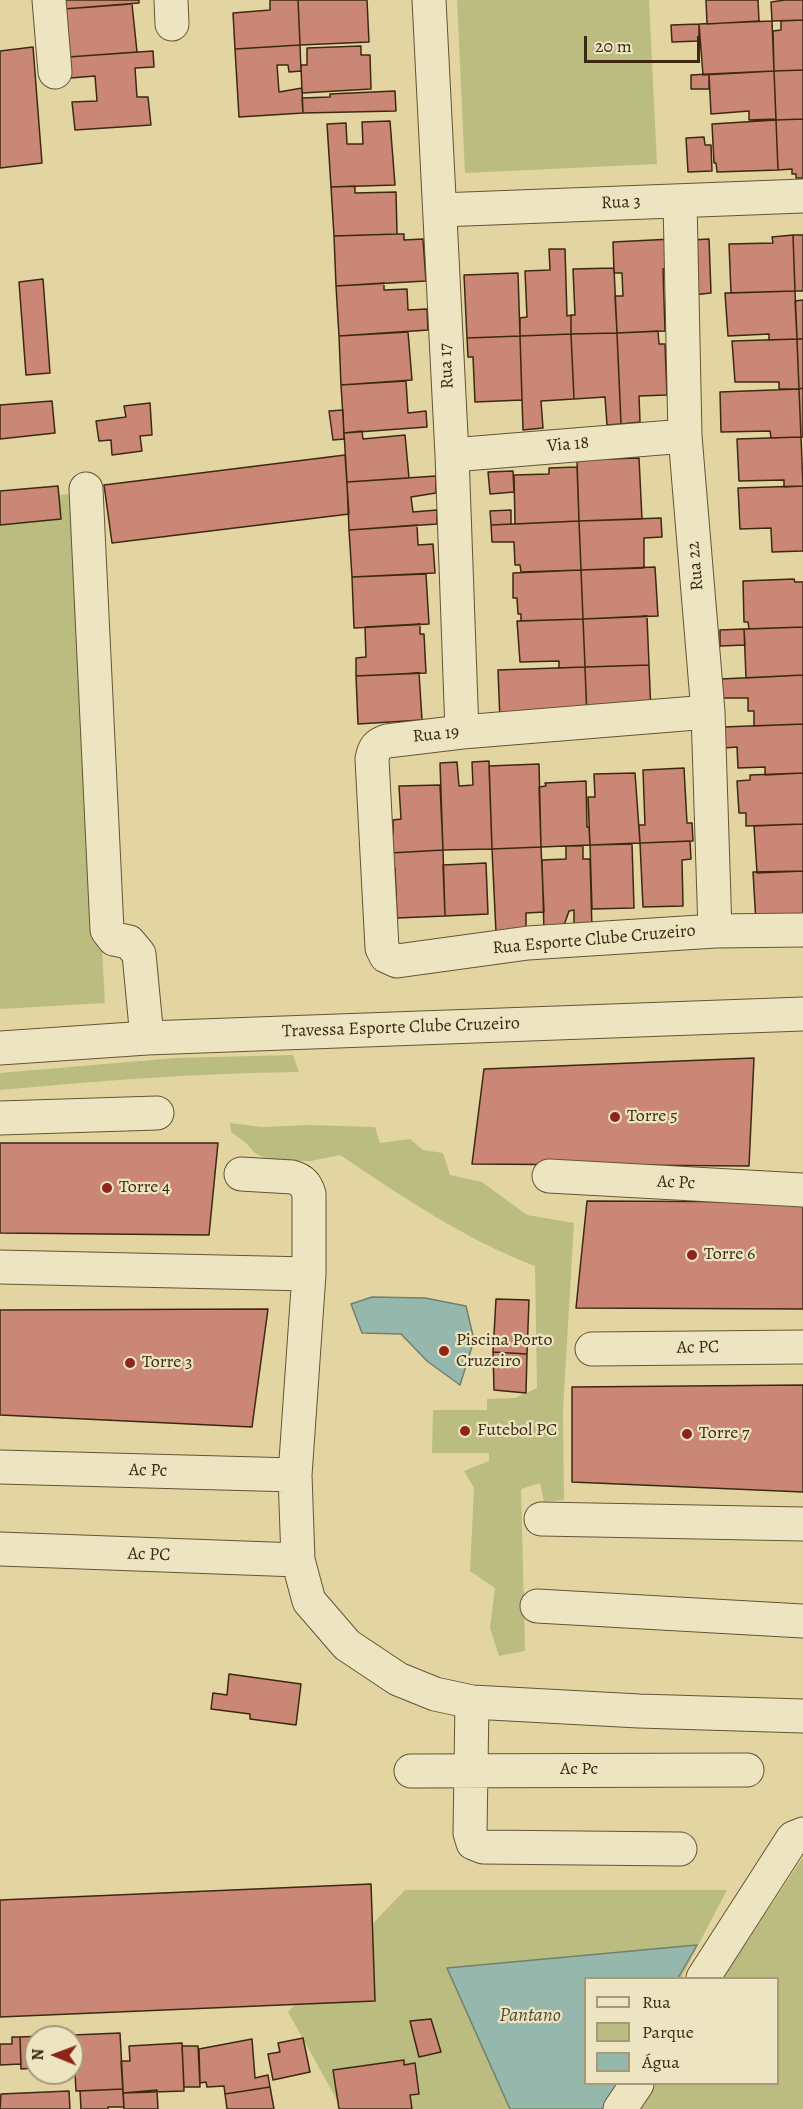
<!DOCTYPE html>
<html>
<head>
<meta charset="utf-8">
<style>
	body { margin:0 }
	#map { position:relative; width:803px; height:2109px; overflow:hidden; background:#e3d5a1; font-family:Alegreya,serif }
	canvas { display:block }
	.legend { position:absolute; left:584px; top:1977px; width:195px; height:108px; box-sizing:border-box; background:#ede4c2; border:2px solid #a7997a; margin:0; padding:8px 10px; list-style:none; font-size:18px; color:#3d290f }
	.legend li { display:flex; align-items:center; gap:12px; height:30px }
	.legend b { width:30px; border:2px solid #a7997a }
	.north { position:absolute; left:24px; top:2025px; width:60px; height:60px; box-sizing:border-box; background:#ede4c2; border:2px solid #a7997a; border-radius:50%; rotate:271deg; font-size:16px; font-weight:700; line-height:24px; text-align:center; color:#3d290f }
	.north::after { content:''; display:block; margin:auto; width:21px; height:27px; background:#8f2418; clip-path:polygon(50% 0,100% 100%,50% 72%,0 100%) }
	.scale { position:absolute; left:584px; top:36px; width:116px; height:27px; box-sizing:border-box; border:3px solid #3d290f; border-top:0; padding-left:8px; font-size:18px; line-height:21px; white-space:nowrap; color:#3d290f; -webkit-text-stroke:4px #ede4c2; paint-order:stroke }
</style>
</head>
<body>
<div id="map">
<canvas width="803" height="2109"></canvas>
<ul class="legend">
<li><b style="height:8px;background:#ede4c2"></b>Rua</li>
<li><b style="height:16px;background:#babc80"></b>Parque</li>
<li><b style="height:16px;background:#96b8ac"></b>Água</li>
</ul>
<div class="north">N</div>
<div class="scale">20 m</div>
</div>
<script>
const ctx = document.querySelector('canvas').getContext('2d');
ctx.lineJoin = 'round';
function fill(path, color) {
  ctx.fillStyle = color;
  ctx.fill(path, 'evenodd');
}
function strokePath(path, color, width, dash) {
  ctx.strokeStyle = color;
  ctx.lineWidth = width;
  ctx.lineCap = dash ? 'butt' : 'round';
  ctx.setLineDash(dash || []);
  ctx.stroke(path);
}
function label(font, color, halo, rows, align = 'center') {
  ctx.font = font + ' Alegreya,serif';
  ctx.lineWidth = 4.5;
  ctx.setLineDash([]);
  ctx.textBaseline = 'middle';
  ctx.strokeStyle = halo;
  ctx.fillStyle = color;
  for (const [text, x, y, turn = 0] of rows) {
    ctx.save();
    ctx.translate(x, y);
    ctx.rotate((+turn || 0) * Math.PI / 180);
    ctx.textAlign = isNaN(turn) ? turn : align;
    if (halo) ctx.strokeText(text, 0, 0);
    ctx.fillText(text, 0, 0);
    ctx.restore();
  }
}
fill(new Path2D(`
	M457 0H649L657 164 465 173Z
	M77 493 105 1003 0 1009V502Z
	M293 1055 299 1072C199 1073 99 1081 0 1090V1073L175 1058Z
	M230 1123 262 1127 309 1125 375 1127 380 1143 410 1139 423 1150 443 1153 450 1175 482 1182 527 1215 574 1223 563 1410 564 1500 544 1502 540 1483 521 1489 525 1651 499 1656 490 1628 495 1588 470 1571 474 1488 464 1471 489 1461V1453H432L433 1410H487V1399L515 1398 537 1388 535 1266C464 1239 403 1197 340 1155L311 1161H271L255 1153 246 1143 231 1132Z
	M803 1857V2109H636L653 2084H778V1978H723Z
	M405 1890H727L681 1978H586V2084L618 2109H342L288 2012Z`), '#babc80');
const water = new Path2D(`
	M372 1297 425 1298 466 1306 474 1340 460 1385 427 1361 401 1334 362 1333 351 1304Z
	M697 1945 678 1978H586V2084H619L604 2109H510L447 1968Z`);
fill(water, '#96b8ac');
strokePath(water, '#727f6d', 1.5);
const building = new Path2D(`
	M63 0H139V3L64 9Z
	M270 0H298L300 45 235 49 233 13 270 10Z
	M298 0H367L369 42 300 45Z
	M706 0H758L759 21 707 24Z
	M785 0H803V20L772 21 771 2Z
	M132 4 137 52 68 57 64 9Z
	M803 20V70L774 71 773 31 781 30V21Z
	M772 21 774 71 703 75 699 24Z
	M699 24V41L672 42 671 25Z
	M300 45 301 71 289 72 288 65H277L279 92 302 88 303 113 239 117 235 49Z
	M361 46V55H370L371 89 302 93 301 65H307V48Z
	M33 47 42 163 0 168V51Z
	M153 51 154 67 135 68 137 97H148L151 125 75 130 72 102 97 101 95 76 70 78 68 57Z
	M803 70V119L776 120 774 71Z
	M774 71 776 119 749 120V111L711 114 709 74Z
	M709 74V89H691V75Z
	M395 91 396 111 303 113 302 98 330 97V94Z
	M803 119V178H796V174H792V169L778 170 776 120Z
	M776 120 778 170 717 172 716 163H714L712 124Z
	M390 121 395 185 331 187 327 124 346 123 347 144H363L362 122Z
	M704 137 705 145H711L712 171 688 172 686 138Z
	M355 186V193L396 192 397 234 334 236 331 187Z
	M397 234H404V240L423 239 426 281 336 286 334 236Z
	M793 235 795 291 731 293 729 244 773 243 772 237Z
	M793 235H803V291H795Z
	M672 239 673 268 663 269 665 331 617 333 615 296H623L622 273H614L613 242Z
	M709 239 711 293 693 295 691 240Z
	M549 249H565L567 316 571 315V334L520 336V318L527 317 525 271 550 270Z
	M614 268 617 333 571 334V315H575L573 269Z
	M518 273 520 336 467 338 464 275Z
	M43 279 50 373 26 375 19 282Z
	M384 283V290L407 289 408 310 427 309 428 330 339 336 336 286Z
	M795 291 797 339 769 340V334L728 336 725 293Z
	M803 300V339H797L795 301Z
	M658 331 659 344H665L667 395 639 396 640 422 621 424 617 333Z
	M408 332 412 380 341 385 339 336Z
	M617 333 621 424 607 425 605 397 574 399 571 334Z
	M571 334 574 399 541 401 543 428 523 430 520 336Z
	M520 336 522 400 475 402 473 357H468L467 338Z
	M797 339H803V388L799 389Z
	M797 339 799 389H779V382H735L732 341Z
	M406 381 408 413 426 411 427 427 344 433 341 385Z
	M803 388V437H801L799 389Z
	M799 389 801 437 771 438 770 431 721 432 720 392Z
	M52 401 55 433 0 439V405Z
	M150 403 152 435 140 436 142 451 112 455 111 440 99 441 96 421 126 417 124 406Z
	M343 410 344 439 333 440 329 411Z
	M362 431 363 439 405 435 409 478 347 482 344 433Z
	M801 437 803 486 784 487V480L739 481 737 439Z
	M345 455 349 514 112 543 104 485Z
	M639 458 642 519 579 521 577 460Z
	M577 467 579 521 515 524 514 475 549 474V468Z
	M513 471 514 492 490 494 488 472Z
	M436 476V493L411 497 413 512 437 510V524L349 530 347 482Z
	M58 486 61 519 0 525V491Z
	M803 486V551L772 552 771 528 740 529 738 488Z
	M511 510V524L491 525 490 511Z
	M661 518 662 537 644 538V568L581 570 579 521Z
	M579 521 581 570 521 572 520 565H515L514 542H492L491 525Z
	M417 525 418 545 433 544 435 573 352 577 349 530Z
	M655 567 658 616 583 619 581 570Z
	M581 570 583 619 521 621V614H518L517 598H513V573Z
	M426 574 429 624 354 628 352 577Z
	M794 579 795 582H803V627L749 629 748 622H744L743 581Z
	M647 616 649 665 585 667 583 619Z
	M583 619 585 667 559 668V661L520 662 517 621Z
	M420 624V634H424L426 673 356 676V658L366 657 365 627Z
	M803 627V675L746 678 744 629Z
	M744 629 745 645 720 646V630Z
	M649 665 651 713 587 718 585 667Z
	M585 667 587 718 500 721 498 670Z
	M419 673 422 720 358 724 356 676Z
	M803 675V724L754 726V711H748V698H722L721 679Z
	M803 724V773L765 775V767L738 768 737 747 724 748 723 727Z
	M489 761 492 849 443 850 440 763 457 762 459 786 473 785 472 762Z
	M539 764 541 847 492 849 489 766Z
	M684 768 687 823H692L693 841 640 843 639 825H645L643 770Z
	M635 773 640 843 590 845 588 797H595L594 774Z
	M803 773V824L746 826V813H739L737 781 750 780V775Z
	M586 781 587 827H589L590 845 541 847 539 787 546 786 545 783Z
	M440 785 443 850 390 853 389 835H393V820L401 819 399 786Z
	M803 824V871L757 873 754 826Z
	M690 841 691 859 682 860 683 906 643 907 640 843Z
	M632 844 634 908 592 909 590 845Z
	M566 846H583V859H590L592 930H574V910L569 911 562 931H544L542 860 566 859Z
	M541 847 544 912 526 913V932L496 933 492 849Z
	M443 850 445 916 397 918 395 868 391 869 390 853Z
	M486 863 488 914 445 916 443 865Z
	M803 871V921L756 923 753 872Z
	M754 1058 749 1166 472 1164 484 1069Z
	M0 1143H218L209 1235 0 1233Z
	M587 1201 803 1202V1309L576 1308Z
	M496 1299 529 1300 527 1354 493 1352Z
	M268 1309 252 1427 0 1415V1310Z
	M493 1352 527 1354 526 1393 494 1390Z
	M803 1385V1492L572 1482V1387Z
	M229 1674 301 1684 296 1725 250 1719V1714L211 1709 213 1693 227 1695Z
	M371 1884 375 2001 0 2017V1900Z
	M431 2019 441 2052 419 2057 410 2021Z
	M120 2033 123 2089 76 2091 73 2035Z
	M63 2035V2037H36V2068L21 2069 20 2037Z
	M12 2037H20L21 2064 0 2065V2044H12Z
	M303 2038 310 2072 273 2080 268 2054 280 2052 278 2043Z
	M252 2039 255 2078 268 2075 270 2087 225 2094 224 2086 207 2087 206 2082 200 2083 199 2049Z
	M182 2043 184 2091 123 2093 121 2061H130L129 2046Z
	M182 2046H198L200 2087H184Z
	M404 2060V2065L415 2063 419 2094 410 2095 412 2109H339L333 2070Z
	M270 2087 274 2109H227L225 2094Z
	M123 2089 124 2107H108V2109H81L80 2091Z
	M157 2090 158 2109H124L123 2093Z
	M69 2091 70 2109H0L1 2094Z`);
fill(building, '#ca8775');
strokePath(building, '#3d290f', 1.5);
const minor = new Path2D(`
	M49 0 55 72
	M171 0 172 24
	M429 0 452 455 462 732
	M680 201 685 436 708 712 715 931
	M440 210 803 196
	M452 455 685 436
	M86 489 107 930 114 939 129 942 139 954 147 1038
	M708 712 462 732 387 741C377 744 374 748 372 759L382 948 386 956 397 961 528 943 715 931 803 930
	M0 1048 147 1038 803 1014
	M0 1118 157 1113
	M241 1174 292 1177C302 1180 306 1184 309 1194V1274
	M549 1176 803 1190
	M0 1267 309 1274 295 1475 298 1560 309 1601 347 1645 398 1679 435 1694 472 1702 639 1711 803 1716
	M592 1349 803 1347
	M0 1467 295 1475
	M541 1519 803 1524
	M0 1549 298 1560
	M537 1606 803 1621
	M472 1702 470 1833 473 1843 483 1847 680 1849
	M411 1771 747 1770
	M703 1978 793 1838 803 1834
	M620 2109 637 2084`);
strokePath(minor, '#665434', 35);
strokePath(minor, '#ede4c2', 33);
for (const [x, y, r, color] of [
	[615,1117,6,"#8f2418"],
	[107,1188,6,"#8f2418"],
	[692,1255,6,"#8f2418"],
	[444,1351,6,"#8f2418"],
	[130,1363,6,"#8f2418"],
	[465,1431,6,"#8f2418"],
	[687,1434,6,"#8f2418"]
]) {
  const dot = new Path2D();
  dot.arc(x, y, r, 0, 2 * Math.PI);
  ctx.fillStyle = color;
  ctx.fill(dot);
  strokePath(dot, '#ede4c2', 2);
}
label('18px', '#3d290f', '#ede4c2', [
	["Rua 3",621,203,-2],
	["Rua 17",447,366,-93],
	["Via 18",568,445,-5],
	["Rua 22",696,566,-95],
	["Rua 19",436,735,-6],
	["Rua Esporte Clube Cruzeiro",594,940,-5],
	["Travessa Esporte Clube Cruzeiro",401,1028,-2],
	["Ac Pc",676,1183,3],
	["Ac PC",698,1348,-1],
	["Ac Pc",148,1471,1],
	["Ac PC",149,1555,2],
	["Ac Pc",579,1770]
]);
label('18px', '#3d290f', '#ede4c2', [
	["Torre 5",627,1117],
	["Torre 4",119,1188],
	["Torre 6",704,1255],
	["Piscina Porto",456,1341],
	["Cruzeiro",456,1362],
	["Torre 3",142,1363],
	["Futebol PC",477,1431],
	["Torre 7",699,1434]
], 'left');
label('italic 20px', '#534d36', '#ede4c2', [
	["Pantano",530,2016]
]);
</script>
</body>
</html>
